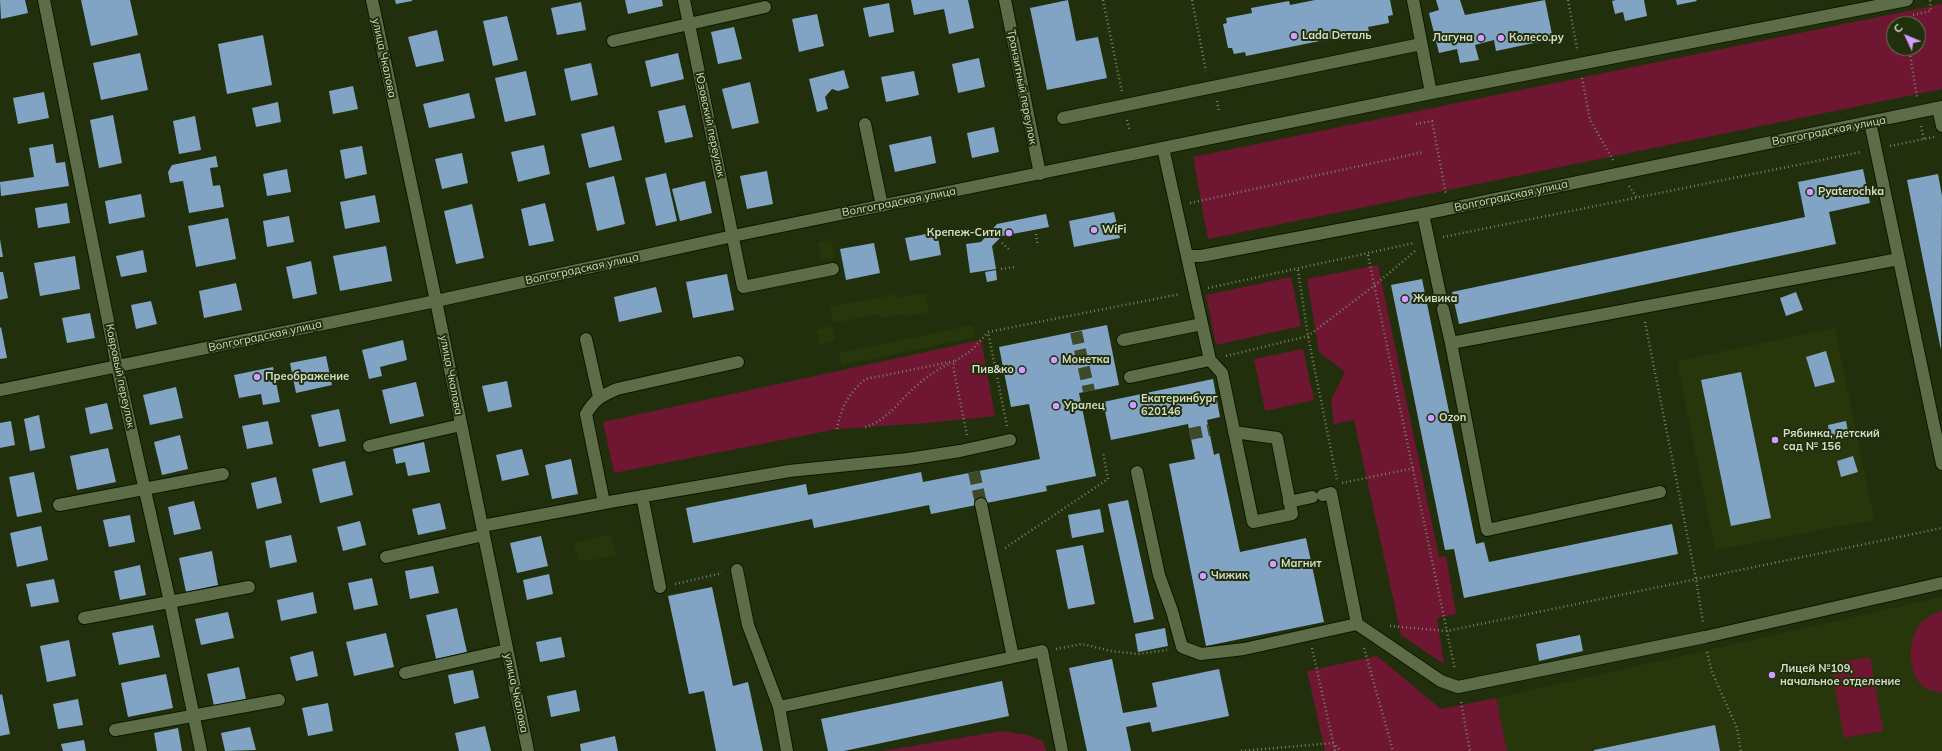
<!DOCTYPE html>
<html>
<head>
<meta charset="utf-8">
<style>
	body { margin:0 }
	#map { position:relative; width:1942px; height:751px; overflow:hidden; background:#222f0c; font-family:Mulish,sans-serif }
	canvas { display:block }
	.north { position:absolute; left:1886px; top:16px; width:40px; height:40px; box-sizing:border-box; background:#222f0c; border:1px solid #697557; border-radius:50%; rotate:314deg; font-size:11px; font-weight:700; line-height:16px; text-align:center; color:#d3ddc8 }
	.north::after { content:''; display:block; margin:auto; width:14px; height:18px; background:#d19dfe; clip-path:polygon(50% 0,100% 100%,50% 72%,0 100%) }
</style>
</head>
<body>
<div id="map">
<canvas width="1942" height="751"></canvas>
<div class="north">С</div>
</div>
<script>
const ctx = document.querySelector('canvas').getContext('2d');
ctx.lineJoin = 'round';
function fill(path, color) {
  ctx.fillStyle = color;
  ctx.fill(path, 'evenodd');
}
function strokePath(path, color, width, dash) {
  ctx.strokeStyle = color;
  ctx.lineWidth = width;
  ctx.lineCap = dash ? 'butt' : 'round';
  ctx.setLineDash(dash || []);
  ctx.stroke(path);
}
function label(font, color, halo, rows, align = 'center') {
  ctx.font = font + ' Mulish,sans-serif';
  ctx.lineWidth = 4;
  ctx.setLineDash([]);
  ctx.textBaseline = 'middle';
  ctx.strokeStyle = halo;
  ctx.fillStyle = color;
  for (const [text, x, y, turn = 0] of rows) {
    ctx.save();
    ctx.translate(x, y);
    ctx.rotate((+turn || 0) * Math.PI / 180);
    ctx.textAlign = isNaN(turn) ? turn : align;
    if (halo) ctx.strokeText(text, 0, 0);
    ctx.fillText(text, 0, 0);
    ctx.restore();
  }
}
fill(new Path2D(`
	M832 240 835 258 821 260 818 242Z
	M926 293 929 312 903 317 902 314 880 318 879 314 833 323 830 307 898 294 899 298Z
	M973 325 976 337 842 365 839 353Z
	M832 326 836 341 820 345 816 330Z
	M1835 328 1874 520 1715 550 1677 361Z
	M611 534 616 555 589 561 588 559 578 561 574 543Z
	M1942 597V751H1507L1496 698Z`), '#27370b');
fill(new Path2D(`
	M1942 4V89L1208 239 1193 157ZM1894 24H1918V48H1894Z
	M1378 265 1439 557 1446 556 1456 614 1437 618 1444 664 1401 635 1354 420 1334 424 1331 400 1345 372 1319 352 1307 279Z
	M1291 277 1301 326 1216 345 1206 295Z
	M981 340 995 416 927 423 837 429 614 473 603 422Z
	M1303 349 1314 400 1265 411 1254 359Z
	M1942 610V693C1937 691 1929 690 1924 687 1906 674 1907 635 1923 621 1928 616 1936 613 1942 610Z
	M1377 656 1441 709 1496 698 1507 751H1325L1307 671Z
	M1870 657 1883 731 1844 738 1831 664Z
	M1002 731 1027 735 1043 741 1046 751H883Z`), '#6f1732');
fill(new Path2D(`
	M0 0H25L28 13 1 19Z
	M81 0H130L138 35 91 46Z
	M395 0H412V1L396 4Z
	M625 0H662L663 6 628 14Z
	M911 0H968L974 28 949 34 944 9 914 15Z
	M1068 0 1076 41 1098 37 1107 78 1047 90 1030 8Z
	M1315 0H1390L1393 15 1388 16 1389 23 1368 27 1369 31 1246 56 1245 52 1234 54 1232 48H1228L1223 24 1227 23 1226 18 1252 13 1251 8 1289 1 1290 5Z
	M1436 0H1460L1465 15 1545 0 1553 39 1496 51 1494 40 1475 45 1479 60 1460 63 1457 49 1439 53 1429 13 1439 10Z
	M1616 0H1644L1647 16 1625 21 1623 12 1615 14 1612 1Z
	M1676 0H1696L1697 1 1677 5Z
	M581 2 586 30 557 35 551 8Z
	M889 3 894 32 869 37 863 8Z
	M817 14 824 46 799 52 792 19Z
	M507 16 518 60 493 66 483 21Z
	M734 27 742 59 718 64 711 32Z
	M437 30 444 61 416 67 408 37Z
	M263 35 272 85 227 94 218 44Z
	M140 53 148 90 101 100 93 63Z
	M678 53 684 79 651 87 645 61Z
	M979 58 985 87 958 93 952 64Z
	M591 63 598 95 571 101 564 69Z
	M844 70 849 88 838 91 832 89 825 97 828 109 817 112 809 79Z
	M526 71 536 115 505 122 495 78Z
	M914 71 919 95 886 102 881 77Z
	M750 82 759 123 732 129 722 89Z
	M353 86 358 109 333 114 329 91Z
	M44 92 49 118 18 124 13 98Z
	M469 93 475 118 429 128 423 104Z
	M278 102 281 122 256 127 252 108Z
	M685 105 693 137 665 143 658 111Z
	M113 115 122 163 99 168 90 120Z
	M195 116 201 150 179 154 173 121Z
	M614 126 622 160 589 168 581 134Z
	M994 127 999 152 972 158 967 133Z
	M931 136 936 163 895 172 889 145Z
	M53 144 56 163 65 162 69 186 1 196 0 182 34 177 29 148Z
	M544 145 550 174 518 182 511 152Z
	M362 146 367 174 345 179 340 150Z
	M462 153 468 183 442 189 435 159Z
	M216 156 218 167 210 168 213 186 220 185 224 207 189 213 183 181 170 183 168 172 172 165Z
	M287 169 291 192 267 196 263 174Z
	M1863 169 1870 203 1829 212 1836 244 1459 324 1452 292 1805 217 1798 182Z
	M767 171 773 204 747 209 740 176Z
	M666 173 677 221 656 226 645 178Z
	M1938 174 1942 196 1941 350 1907 180Z
	M614 176 625 224 597 231 586 183Z
	M705 181 712 213 680 221 672 189Z
	M141 194 145 217 109 224 105 201Z
	M375 195 380 222 345 229 340 202Z
	M67 203 70 223 38 228 35 208Z
	M545 203 554 241 529 246 521 209Z
	M472 204 484 258 456 264 444 211Z
	M1114 212 1120 238 1074 247 1069 221Z
	M1046 214 1049 227 1002 236 992 246 996 269 970 273 966 244 981 242 997 224Z
	M289 216 294 242 267 247 263 221Z
	M228 218 236 259 196 267 188 226Z
	M937 232 941 255 910 261 905 238Z
	M0 239 3 257H0Z
	M874 243 880 273 846 280 840 249Z
	M386 246 392 281 340 291 333 256Z
	M143 250 147 272 121 277 116 256Z
	M75 256 80 289 40 296 34 263Z
	M311 261 317 294 293 299 286 267Z
	M996 270 997 280 987 282 985 272Z
	M0 272H3L8 298 0 300Z
	M727 274 734 310 693 318 686 282Z
	M1422 279 1476 544 1484 542 1489 562 1672 524 1678 554 1464 598 1454 549 1445 550 1391 285Z
	M236 283 242 310 204 318 199 291Z
	M656 287 662 312 619 322 614 297Z
	M1796 292 1803 310 1786 316 1780 298Z
	M151 301 157 324 136 329 131 305Z
	M90 313 95 338 67 343 62 318Z
	M1107 325 1119 385 1079 393 1096 476 1046 486 1047 491 931 514 929 505 814 528 812 519 693 543 686 508 806 484 808 495 921 472 923 482 1040 459 1029 404 1011 407 999 347Z
	M1 327 7 358 0 359V328Z
	M403 340 407 360 380 367 382 376 369 379 362 350Z
	M1826 351 1835 382 1815 387 1806 357Z
	M326 356 332 385 296 393 290 363Z
	M273 367 280 402 263 405 261 394 239 398 234 375Z
	M1741 372 1771 518 1731 526 1701 380Z
	M1213 379 1220 417 1207 420 1214 455 1219 453 1240 552 1306 538 1324 622 1206 646 1169 464 1195 459 1188 424 1111 440 1103 402Z
	M507 381 512 407 488 412 482 386Z
	M416 382 424 416 390 424 382 390Z
	M176 387 183 418 150 425 143 395Z
	M107 403 113 429 90 434 85 408Z
	M339 409 346 441 319 447 311 415Z
	M39 415 45 448 30 451 24 419Z
	M11 421 15 445 0 448V423Z
	M268 421 273 444 247 449 242 426Z
	M1846 421 1849 437 1830 440 1828 425Z
	M180 435 188 469 162 475 154 442Z
	M424 442 430 472 408 476 405 462 396 464 393 449Z
	M108 448 116 482 77 490 70 456Z
	M522 449 529 475 502 481 496 455Z
	M1853 456 1858 472 1841 477 1837 461Z
	M571 459 578 494 552 499 545 465Z
	M345 461 353 495 320 503 312 469Z
	M34 472 42 512 17 517 9 477Z
	M276 477 282 503 257 509 251 483Z
	M1128 500 1154 619 1134 623 1108 504Z
	M194 501 201 529 174 535 168 507Z
	M440 503 446 529 418 535 412 509Z
	M1100 509 1104 532 1072 538 1068 515Z
	M130 515 135 542 109 547 103 520Z
	M360 521 366 545 343 551 337 527Z
	M41 526 48 560 17 567 10 533Z
	M291 535 297 562 270 568 265 541Z
	M541 536 548 566 517 573 510 543Z
	M1083 545 1095 604 1068 609 1056 550Z
	M212 551 218 585 186 592 179 558Z
	M140 565 146 595 120 600 114 571Z
	M433 566 439 593 410 599 405 571Z
	M549 574 553 594 527 600 523 580Z
	M372 578 378 605 354 610 348 583Z
	M54 579 59 602 31 607 26 584Z
	M712 587 733 686 748 682 763 751H716L704 691 689 694 668 596Z
	M313 592 317 613 281 621 277 600Z
	M457 608 467 652 436 659 426 615Z
	M228 612 234 638 201 645 195 619Z
	M153 625 160 657 119 665 112 633Z
	M1165 628 1168 646 1138 652 1135 634Z
	M386 633 394 667 354 676 346 642Z
	M1580 635 1583 651 1539 661 1536 644Z
	M561 637 565 657 540 662 536 642Z
	M69 640 76 676 47 682 40 646Z
	M313 651 318 676 296 681 290 657Z
	M1112 659 1123 713 1157 707 1152 683 1219 669 1229 716 1152 732 1150 722 1126 727 1131 751H1087L1069 668Z
	M239 667 246 699 214 706 207 674Z
	M473 670 479 698 454 704 448 675Z
	M166 674 173 708 128 717 121 683Z
	M1002 681 1009 716 844 751H828L821 719Z
	M576 690 580 711 551 717 547 696Z
	M2 694 10 734 0 736V695Z
	M78 699 83 725 58 729 53 704Z
	M328 703 333 731 308 736 302 708Z
	M1715 725 1720 751H1594V750Z
	M485 726 491 751H459L455 733Z
	M250 727 256 750 225 751 221 733Z
	M178 728 182 751H157L154 733Z
	M615 736 618 751H581L580 744Z
	M84 740 86 751H63L61 744Z`), '#82a4c4');
strokePath(new Path2D(`
	M1076 332 1089 391
	M1190 434 1209 430
	M974 472 981 504`), '#3d4928', 12, [12, 6]);
const minor = new Path2D(`
	M44 0 117 366 170 602 201 751
	M372 0 436 301 528 751
	M684 0 743 287 833 269
	M1005 0 1040 174
	M1413 0 1431 93
	M613 41 765 7
	M1938 108 1942 126
	M1063 118 1421 44
	M1870 122 1942 464
	M865 124 882 206
	M1163 148 1210 360 1222 373 1253 522 1292 514 1277 438 1234 432
	M1423 214 1441 299
	M1188 256H1201L1423 214 1942 107
	M1443 309 1451 343
	M586 339 599 397
	M1123 340 1202 324
	M1130 377 1210 360
	M0 390 436 301 733 236 1431 93 1907 0
	M369 446 461 425
	M1137 472 1159 575 1172 611 1182 647 1201 654 1244 649 1357 624 1331 493 1323 495
	M1660 492 1487 530 1451 343 1899 259
	M642 496 660 587
	M1289 502 1312 497
	M604 503 586 414C595 399 601 396 617 389L738 362
	M981 504 1013 657
	M59 505 223 474
	M482 526 615 501 789 471 908 459 960 451 1010 440
	M386 557 484 535
	M737 570 748 625 779 707 787 751
	M84 618 249 587
	M1357 624 1441 681 1458 687 1705 637 1942 583
	M405 673 507 650
	M779 707 1042 651 1062 751
	M115 730 279 700`);
strokePath(minor, '#0c1600', 14);
strokePath(new Path2D(`
	M1103 0 1122 92
	M1192 0 1206 71
	M1568 0 1577 49
	M1913 15 1931 11 1930 0
	M1904 17 1905 24
	M1909 48 1917 97
	M1582 78 1590 120 1613 160
	M1217 101 1219 112
	M1127 120 1130 131
	M1416 124 1432 121 1446 194
	M1921 126 1924 139
	M1890 146 1934 137
	M1629 186 1637 198
	M1190 203 1424 152
	M1036 234 1038 246
	M1443 237 1861 152
	M1002 243 1011 251
	M1368 255 1455 670
	M1001 269 1014 267
	M1298 270 1308 336 1337 480
	M1208 288 1414 243
	M1645 322 1696 579 1703 623
	M1226 356 1308 336 1375 285 1415 251
	M1007 426 988 332 1180 294
	M865 427C887 421 899 401 915 387 926 377 938 369 951 363
	M837 429C841 408 849 392 866 379L955 361
	M967 435 953 366 955 361 971 351 988 332
	M1342 483 1414 468
	M1005 548 1108 479 1103 452
	M675 584 722 573
	M1390 626 1447 631 1942 528
	M1312 648 1335 751
	M1364 648 1393 751
	M1056 649 1082 644 1111 651 1138 654 1167 650
	M1707 652 1712 672 1737 728 1741 751
	M1461 702 1470 751
	M1241 751 1333 743 1341 751`), '#778366', 2.5, [1, 3]);
strokePath(minor, '#5c6d47', 12);
for (const [x, y, r, color] of [
	[1294,36,4,"#d19dfe"],
	[1481,38,4,"#d19dfe"],
	[1501,38,4,"#d19dfe"],
	[1810,192,4,"#d19dfe"],
	[1094,230,4,"#d19dfe"],
	[1009,233,4,"#d19dfe"],
	[1405,299,4,"#d19dfe"],
	[1054,360,4,"#d19dfe"],
	[1022,370,4,"#d19dfe"],
	[257,377,4,"#d19dfe"],
	[1133,405,4,"#d19dfe"],
	[1056,406,4,"#d19dfe"],
	[1431,418,4,"#d19dfe"],
	[1775,440,4,"#d19dfe"],
	[1273,564,4,"#d19dfe"],
	[1203,576,4,"#d19dfe"],
	[1772,675,4,"#d19dfe"]
]) {
  const dot = new Path2D();
  dot.arc(x, y, r, 0, 2 * Math.PI);
  ctx.fillStyle = color;
  ctx.fill(dot);
  strokePath(dot, '#222f0c', 1.5);
}
label('bold 11px', '#d3ddc8', '#222f0c', [
	["Lada Dеталь",1302,36],
	["Лагуна",1473,38,"right"],
	["Колесо.ру",1509,38],
	["Pyaterochka",1818,192],
	["WiFi",1102,230],
	["Крепеж-Сити",1001,233,"right"],
	["Живика",1413,299],
	["Монетка",1062,360],
	["Пив&ко",1014,370,"right"],
	["Преображение",265,377],
	["Екатеринбург",1141,399],
	["620146",1141,412],
	["Уралец",1064,406],
	["Ozon",1439,418],
	["Рябинка, детский",1783,434],
	["сад № 156",1783,447],
	["Магнит",1281,564],
	["Чижик",1211,576],
	["Лицей №109,",1780,669],
	["начальное отделение",1780,682]
], 'left');
label('11px', '#d3ddc8', '#222f0c', [
	["улица Чкалова",384,58,78],
	["Транзитный переулок",1022,87,79],
	["Юзовский переулок",710,125,78],
	["Волгоградская улица",1829,131,-11],
	["Волгоградская улица",1511,196,-12],
	["Волгоградская улица",899,202,-11],
	["Волгоградская улица",582,269,-12],
	["Волгоградская улица",265,336,-12],
	["улица Чкалова",451,375,79],
	["Ковровый переулок",120,376,78],
	["улица Чкалова",516,693,78]
]);
</script>
</body>
</html>
